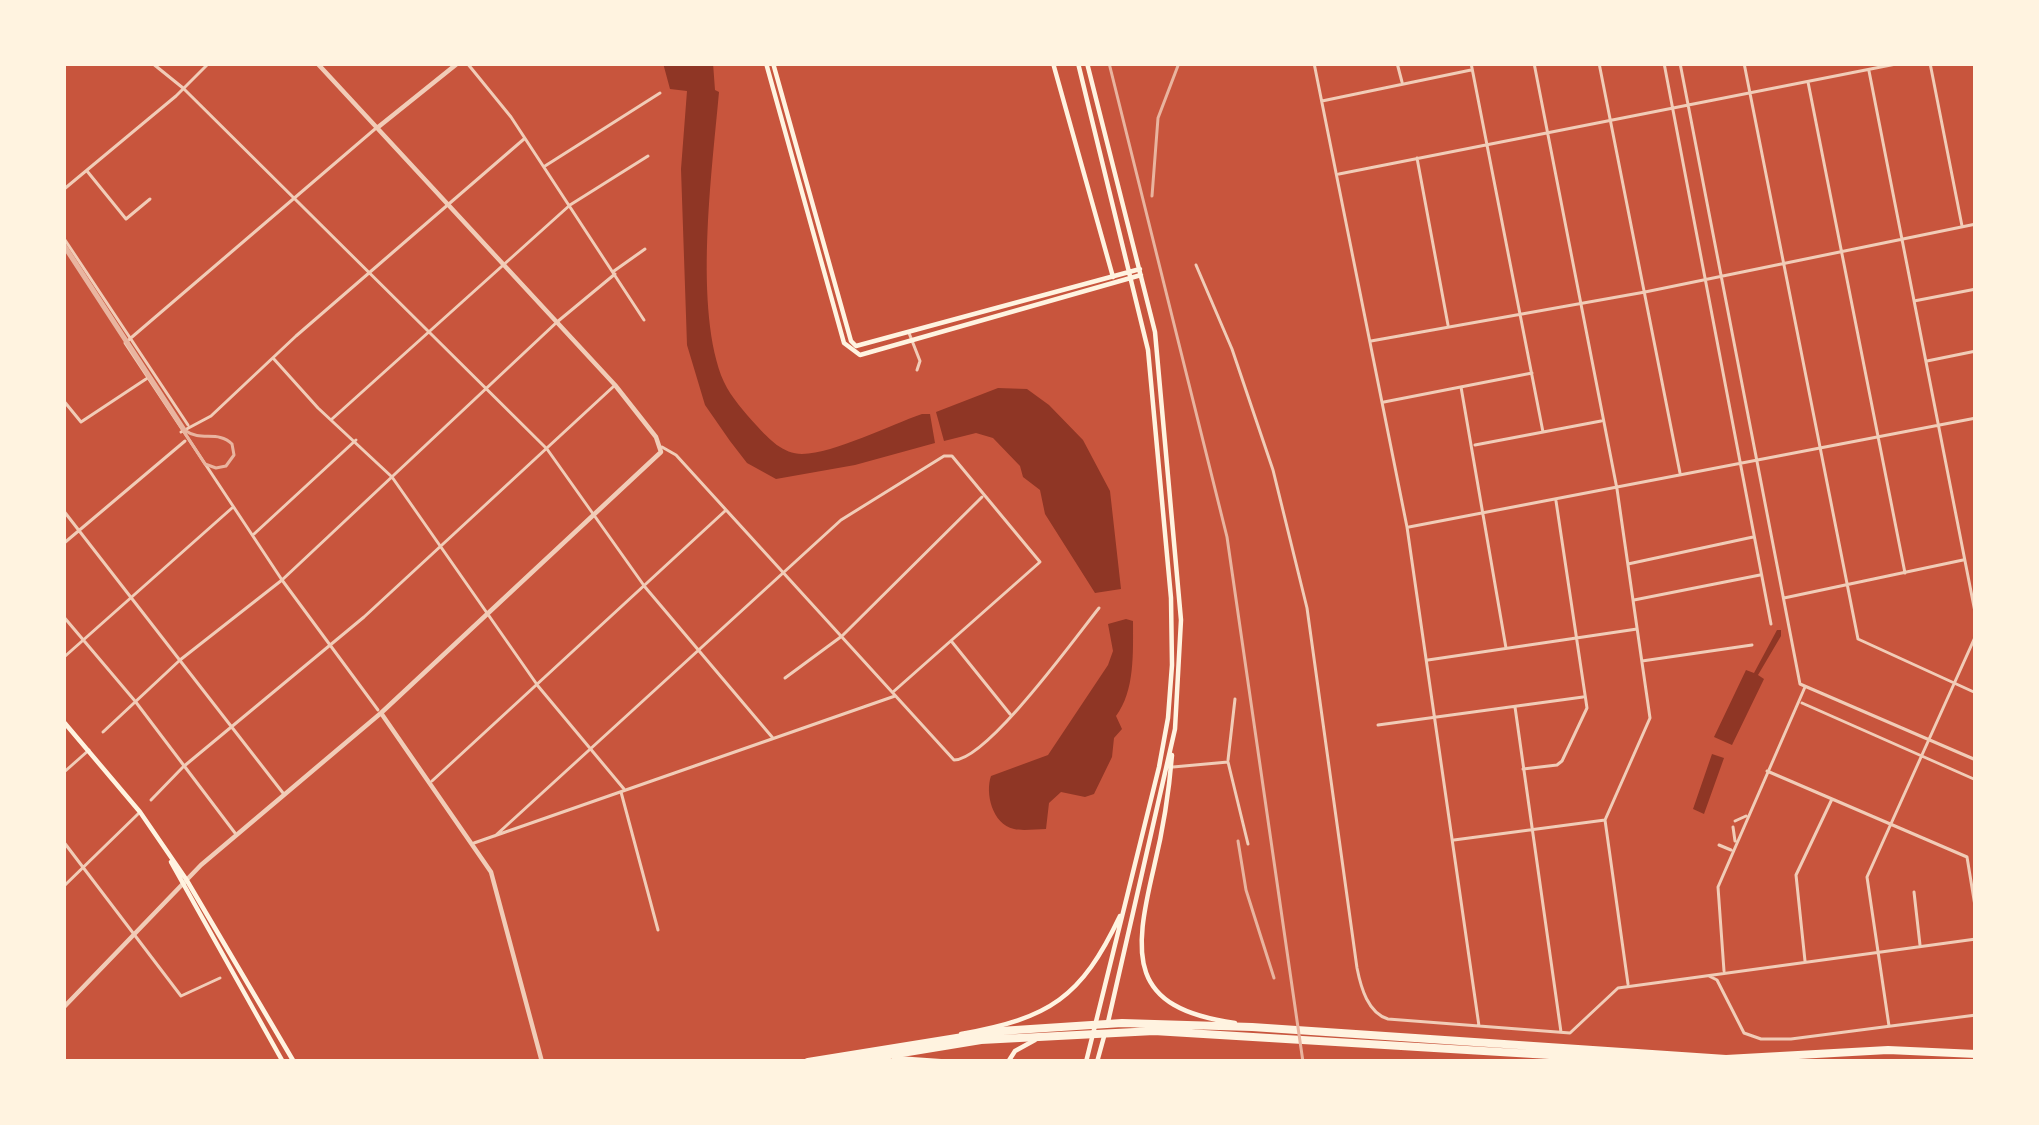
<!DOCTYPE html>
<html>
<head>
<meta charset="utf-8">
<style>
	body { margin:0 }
	#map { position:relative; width:2039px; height:1125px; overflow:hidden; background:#c8553d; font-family:Merriweather,serif }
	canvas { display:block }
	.frame { position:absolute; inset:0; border:66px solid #fff3e0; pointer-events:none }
</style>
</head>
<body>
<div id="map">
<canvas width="2039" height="1125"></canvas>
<div class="frame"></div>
</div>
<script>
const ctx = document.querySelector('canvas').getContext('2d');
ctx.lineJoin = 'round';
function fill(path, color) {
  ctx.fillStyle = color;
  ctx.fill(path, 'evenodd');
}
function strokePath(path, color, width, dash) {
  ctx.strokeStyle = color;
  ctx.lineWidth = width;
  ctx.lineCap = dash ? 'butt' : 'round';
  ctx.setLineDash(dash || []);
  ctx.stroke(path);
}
fill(new Path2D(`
	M663 63H713L715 90 719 92C712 171 693 311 724 382 731 397 745 413 757 426 769 439 783 454 802 454 835 453 890 425 922 414H930L935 443 855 465 776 479 747 463 730 441 705 405 687 345 681 169 687 91 670 89Z
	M998 388 1027 389 1049 405 1083 440 1110 491 1121 589 1095 593 1045 514 1040 490 1023 477 1020 466 993 438 976 433 944 441 936 412Z
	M1126 619 1133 621C1133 653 1135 691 1116 716L1122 729 1114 738 1112 757 1094 794 1085 797 1061 792 1049 803 1046 829C1036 829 1023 831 1014 829 992 824 985 793 991 776L1048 755 1108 665 1113 651 1108 624Z
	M1777 630H1781V636L1758 675 1764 679 1732 745 1714 737 1746 670 1754 673Z
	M1712 754 1724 758 1704 814 1693 809Z`), '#8f3625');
strokePath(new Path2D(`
	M152 63 183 88 547 449 645 587 772 737
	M467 63 511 117 644 320
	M1314 63 1407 527 1479 1026
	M1397 63 1402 82
	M1471 63 1543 432
	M1534 63 1617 489 1650 718 1605 820 1628 984
	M1599 63 1680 473
	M1664 63 1771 624
	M1680 63 1800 684 1976 760
	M1744 63 1858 639 1976 693
	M1930 63 1962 226
	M1869 71 1976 617
	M1808 82 1905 573
	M1322 101 1471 70
	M375 129 125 343 282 580 378 710
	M1417 158 1448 325
	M545 166 660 93
	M87 171 126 219 150 199
	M1339 174 1901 63
	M63 190 176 96 209 63
	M63 237 188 425
	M1196 265 1232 349 1273 470 1307 608 1357 968C1361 988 1368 1013 1388 1019L1570 1033 1618 988 1976 939
	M614 271 645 249
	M1914 301 1976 289
	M909 333 920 361 917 370
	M1371 341 1645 292 1976 224
	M273 358 318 408 392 477 538 686 624 789
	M1927 361 1976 351
	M1461 387 1506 648
	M63 400 81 422 146 379
	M1384 402 1532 373
	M332 419 570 205 648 156
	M181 432 211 416 296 336 524 139
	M1475 445 1601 421
	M662 447 676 455 954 760C987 760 1075 638 1099 608
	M63 510 283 793
	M1409 527 1976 418
	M254 534 356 440
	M63 544 185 441
	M1628 564 1753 537
	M1784 598 1963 560
	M1634 600 1760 575
	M63 616 135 701 235 833
	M952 642 1010 714
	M63 658 232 508
	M1428 660 1637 629
	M1642 661 1752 645
	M785 678 842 636 982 497
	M1802 703 1976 780
	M1515 707 1561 1032
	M1378 725 1583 697
	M103 732 180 660 282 580 557 322 615 274
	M1228 760 1235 699
	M1173 767 1228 762 1248 844
	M1523 769 1557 765 1562 761 1587 708 1556 501
	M1767 771 1967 857 1976 912
	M63 773 89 750
	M432 781 725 511
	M621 792 658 930
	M151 800 183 767 364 617 614 386
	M1735 821 1746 816
	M1733 827 1735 841
	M495 836 841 520 944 456H952L1040 562 893 692
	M1454 840 1605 820
	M63 841 181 996 220 978
	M474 843 895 696
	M1719 845 1731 850
	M63 887 139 813
	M1914 892 1920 945
	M1805 961 1796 875 1832 799
	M1724 971 1718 887 1805 687
	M1709 976 1717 980 1744 1033 1761 1039H1791L1976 1015
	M1889 1026 1867 877 1976 635`), '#f1ccb7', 3);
strokePath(new Path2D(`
	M377 128 458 63
	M381 713 491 872 542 1062
	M63 1008 201 865 381 713 661 452 656 437 615 385 317 63`), '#f1ccb7', 4.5);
strokePath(new Path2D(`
	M766 63 844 343 860 355 1141 275
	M773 63 851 341 856 346 1140 269
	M1053 63 1113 277
	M1078 63 1148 350 1171 598 1172 665 1168 718 1159 767 1086 1062
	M1087 63 1155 332 1181 620 1175 729 1108 1022
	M63 721 140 812 186 879 294 1062
	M1172 755C1169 792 1163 830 1154 867 1133 956 1127 1008 1235 1023
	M171 862 283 1062
	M961 1034C1050 1018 1081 998 1120 916
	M894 1058 952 1062
	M1008 1062 1015 1051 1035 1040
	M1097 1062 1105 1033`), '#fff3e0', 4.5);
strokePath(new Path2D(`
	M808 1062 1000 1031 1122 1023 1252 1027 1726 1059 1888 1050 1976 1054
	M847 1062 981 1040 1154 1031 1665 1062`), '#fff3e0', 8);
strokePath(new Path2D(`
	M63 242 186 431C201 442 218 430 232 444L234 455 226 466 216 468 205 464 63 246`), '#e9b49f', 3);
strokePath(new Path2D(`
	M1109 63 1227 537 1303 1062
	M1152 196 1158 118 1179 63
	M1238 841 1246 890 1274 978`), '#e9b49f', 3);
</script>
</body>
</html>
